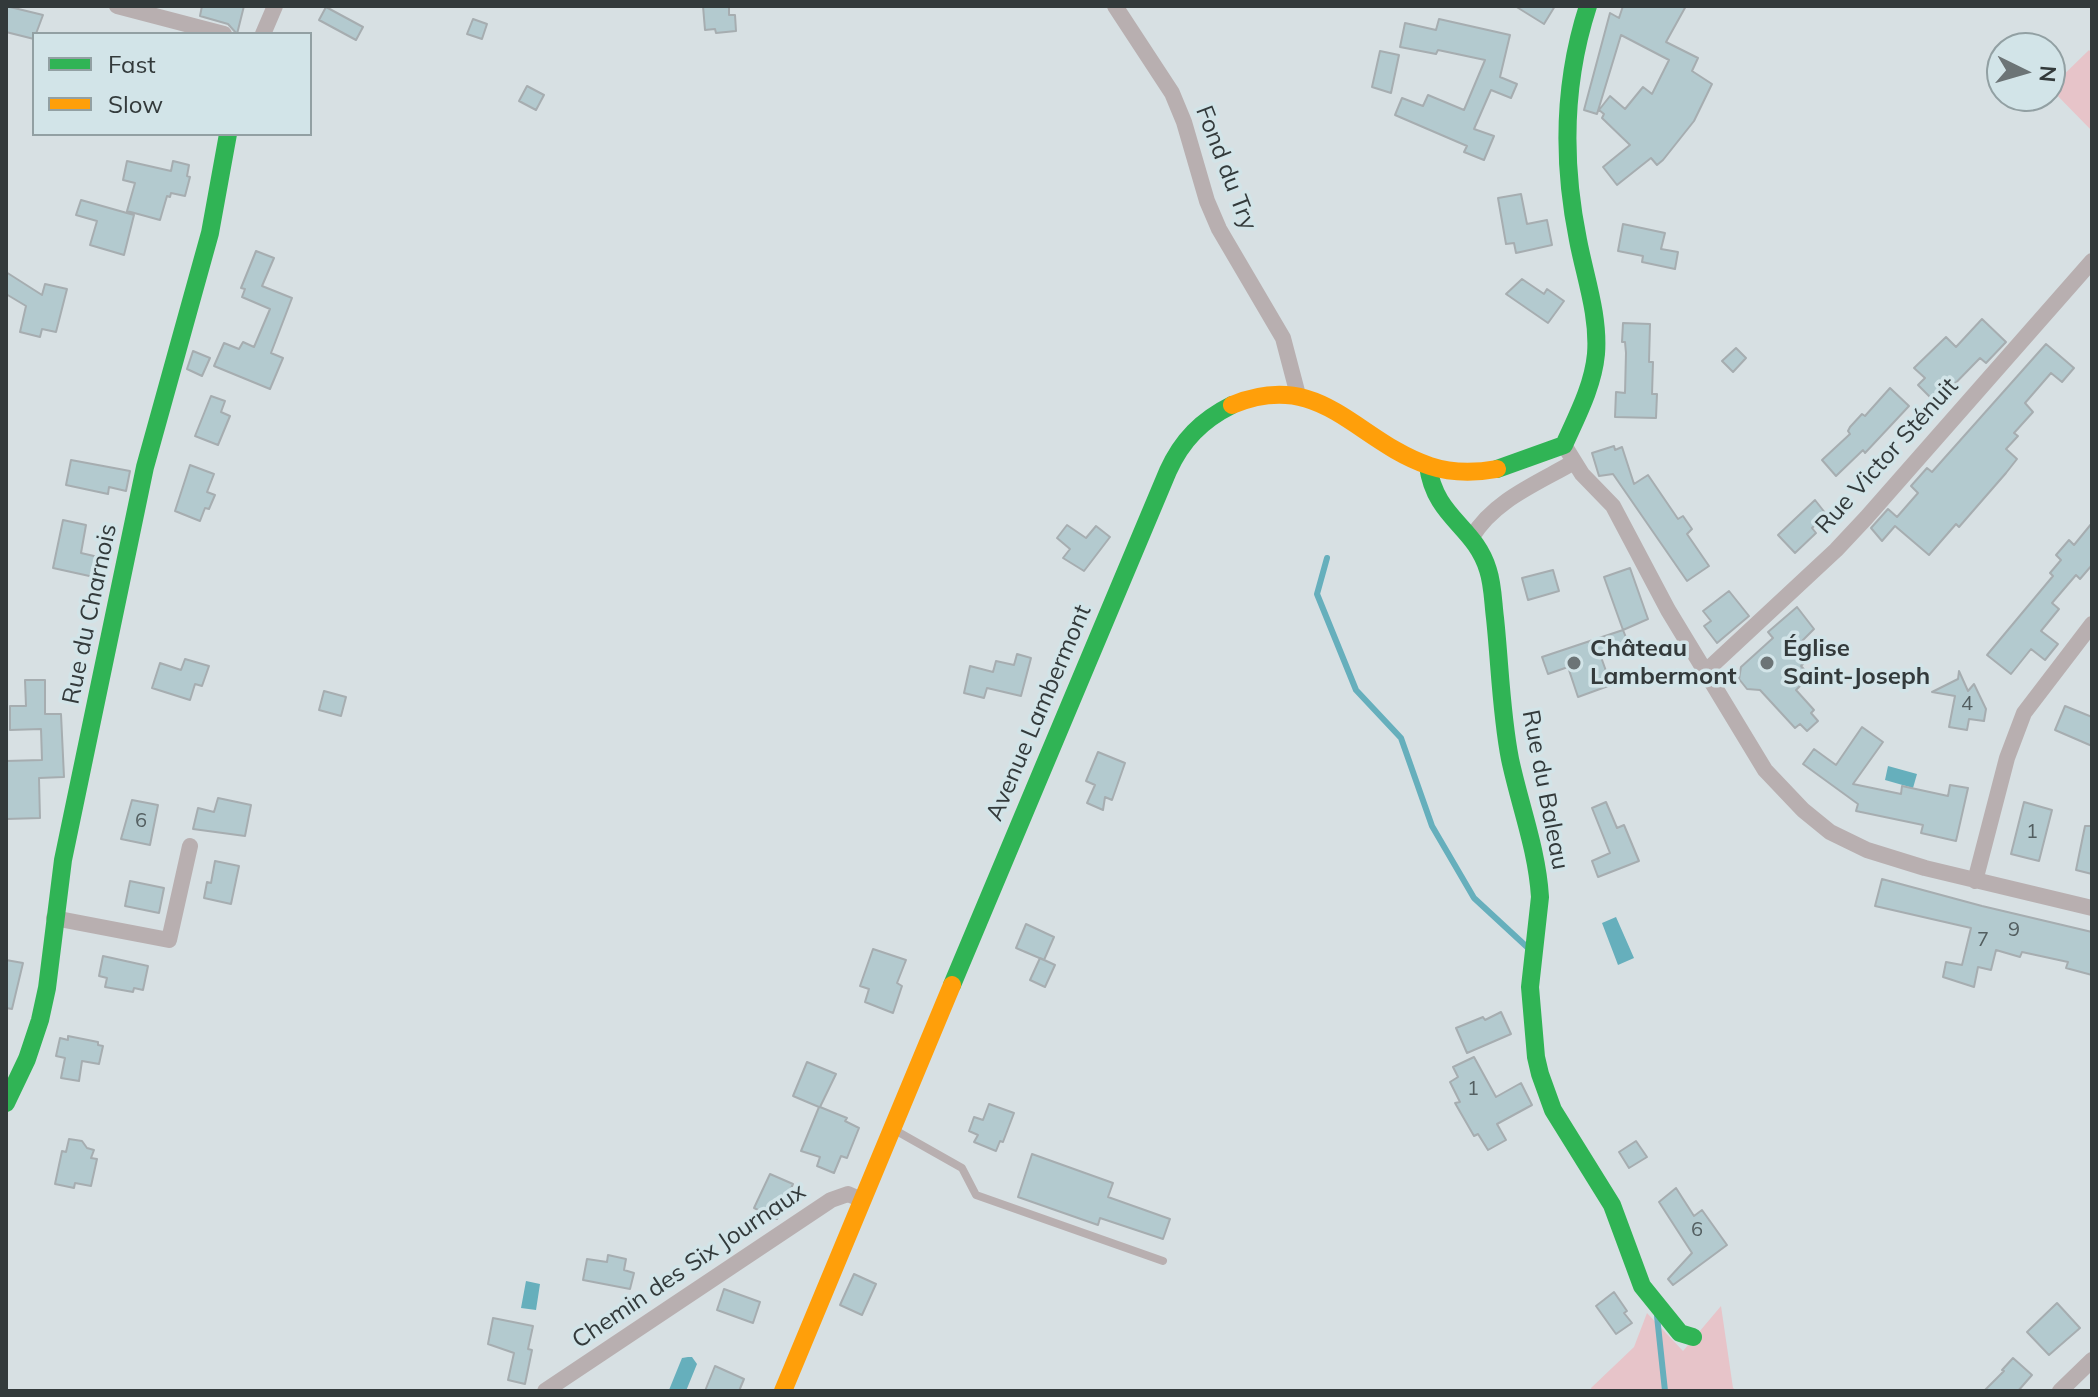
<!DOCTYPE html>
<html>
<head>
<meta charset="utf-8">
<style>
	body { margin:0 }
	#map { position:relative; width:2098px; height:1397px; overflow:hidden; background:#d7e0e3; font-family:Mulish,sans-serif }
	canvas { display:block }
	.frame { position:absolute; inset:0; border:8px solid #333a3b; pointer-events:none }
	.legend { position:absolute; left:32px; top:32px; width:280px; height:104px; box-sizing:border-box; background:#d2e4e8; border:2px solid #92a0a3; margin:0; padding:10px 14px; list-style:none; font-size:24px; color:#333a3b }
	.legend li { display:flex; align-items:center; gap:16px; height:40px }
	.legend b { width:40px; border:2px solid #92a0a3 }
	.north { position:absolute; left:1986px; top:32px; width:80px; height:80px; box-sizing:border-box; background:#d2e4e8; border:2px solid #92a0a3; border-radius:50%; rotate:95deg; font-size:22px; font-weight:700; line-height:32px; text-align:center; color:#333a3b }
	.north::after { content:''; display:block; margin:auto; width:28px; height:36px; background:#6c7476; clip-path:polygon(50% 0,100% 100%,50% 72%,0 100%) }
</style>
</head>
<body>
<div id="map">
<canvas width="2098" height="1397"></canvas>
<div class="frame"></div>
<ul class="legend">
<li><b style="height:10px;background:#30b455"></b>Fast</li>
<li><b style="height:10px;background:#ff9f0a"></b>Slow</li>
</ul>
<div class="north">N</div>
</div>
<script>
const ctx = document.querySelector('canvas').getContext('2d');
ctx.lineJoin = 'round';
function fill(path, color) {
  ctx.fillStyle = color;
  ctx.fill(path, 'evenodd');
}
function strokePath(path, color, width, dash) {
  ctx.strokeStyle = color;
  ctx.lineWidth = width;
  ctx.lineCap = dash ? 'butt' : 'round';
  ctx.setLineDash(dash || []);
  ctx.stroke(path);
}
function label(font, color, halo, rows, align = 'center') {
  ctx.font = font + ' Mulish,sans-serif';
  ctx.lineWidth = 7;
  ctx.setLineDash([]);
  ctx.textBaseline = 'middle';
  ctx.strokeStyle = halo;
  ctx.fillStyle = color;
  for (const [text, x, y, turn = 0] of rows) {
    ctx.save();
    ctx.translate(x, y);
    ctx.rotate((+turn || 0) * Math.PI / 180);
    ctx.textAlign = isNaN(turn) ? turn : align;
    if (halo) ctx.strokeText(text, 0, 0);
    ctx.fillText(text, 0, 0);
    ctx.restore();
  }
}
fill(new Path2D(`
	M2089 50 2092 54V131L2050 88Z
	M1721 1306 1733 1388 1737 1391H1592L1591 1388 1634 1347 1647 1313 1683 1351Z`), '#e7c4c9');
fill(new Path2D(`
	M1888 766 1917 774 1913 788 1885 780Z
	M1616 917 1634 958 1618 965 1602 923Z
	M526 1281 540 1284 536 1310 521 1308Z
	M688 1357H692L697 1364 686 1391 669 1390 682 1358Z`), '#66afbc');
strokePath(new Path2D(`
	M1327 558 1317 594 1356 690 1401 738 1432 826 1474 898 1527 947
	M1657 1316 1665 1391`), '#66afbc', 6);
const building = new Path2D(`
	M6 6 43 15 34 39 6 32Z
	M202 6H244L237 34 228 24 200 16Z
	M703 6H729V15H735L736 31 716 33 715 29 705 30Z
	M1515 6H1555L1544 24Z
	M1623 6H1686L1666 42 1698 58 1692 71 1712 84 1694 121 1663 160 1657 165 1651 158 1617 185 1603 167 1630 145 1602 118 1604 114 1599 110 1610 96 1625 109 1643 87 1652 94 1669 60 1621 35 1597 114 1584 110 1610 13 1619 18Z
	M326 7 363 27 356 40 319 20Z
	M473 19 487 24 482 39 467 34Z
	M1439 19 1510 35 1500 77 1517 84 1511 98 1491 90 1474 129 1494 136 1484 160 1464 152 1467 146 1395 115 1402 98 1423 106 1428 95 1464 110 1485 60 1438 50 1436 54 1400 47 1405 23 1436 30Z
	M1380 51 1399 55 1391 93 1372 87Z
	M527 86 544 95 536 110 519 101Z
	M127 161 171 171 173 161 189 165 187 176 190 177 185 196 171 193 170 197 167 196 160 220 127 211 135 183 123 180Z
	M1521 194 1527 224 1547 220 1552 245 1516 253 1514 243 1506 244 1498 198Z
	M81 200 134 215 124 255 90 245 97 221 76 215Z
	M1623 224 1665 233 1661 249 1678 252 1675 269 1642 262 1643 256 1618 251Z
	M256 251 274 258 262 286 292 298 271 353 283 358 270 389 214 366 224 343 239 349 243 342 254 347 270 309 242 297 245 289 241 288Z
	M6 272 42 295 45 284 67 289 56 332 42 329 40 337 20 332 26 306 6 294Z
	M1522 279 1544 294 1547 289 1564 301 1548 323 1506 294Z
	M1982 319 2006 342 1986 363 1980 358 1936 403 1918 385 1925 378 1914 368 1946 337 1956 347Z
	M1623 323 1650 324 1649 362H1653L1652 394H1657L1656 418 1615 417 1616 392 1625 393 1626 353 1625 342H1622Z
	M2046 344 2074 368 2062 382 2051 373 2025 403 2033 412 2014 433 2018 436 2006 449 2017 459 2006 473 1959 527 1956 524 1929 555 1895 526 1882 541 1871 528 1888 509 1897 517 1918 493 1911 486 1927 468 1932 472Z
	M1736 348 1746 358 1733 372 1722 361Z
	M193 351 210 358 202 376 187 369Z
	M1890 388 1909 406 1865 453 1863 450 1836 476 1822 460 1850 434 1848 431 1850 427 1862 414 1865 416Z
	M211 396 225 401 221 412 230 416 218 445 195 436Z
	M1614 446 1615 450 1622 447 1634 484 1648 475 1678 519 1683 516 1692 529 1687 534 1709 566 1687 581 1613 474 1599 476 1592 453Z
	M71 460 130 471 126 491 109 487 108 494 66 485Z
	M190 465 214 474 207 492 215 495 209 509 205 508 200 521 175 511Z
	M1815 500 1826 514 1812 528 1816 533 1795 553 1778 535Z
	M63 520 86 525 81 553 107 559 103 579 53 568Z
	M2092 523V565L2080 579 2076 575 2052 603 2059 609 2041 631 2058 644 2045 660 2031 649 2011 674 1987 655 2053 576 2050 573 2061 560 2056 555 2069 540 2074 545Z
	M1067 525 1086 538 1096 526 1110 537 1084 571 1063 558 1070 549 1057 538Z
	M1630 568 1648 619 1623 630 1604 577Z
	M1553 570 1559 591 1528 600 1522 578Z
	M1729 591 1749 616 1717 643 1704 626 1711 621 1703 611Z
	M1797 607 1814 629 1802 641 1811 652 1801 660 1804 663 1801 666 1810 676 1796 690 1814 710 1811 713 1818 721 1807 731 1800 724 1795 728 1760 690 1747 689 1739 679 1741 667 1773 638 1768 632Z
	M1623 630 1629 645 1601 657 1611 685 1578 697 1568 667 1548 674 1542 657Z
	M1017 654 1031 658 1021 696 987 688 984 698 964 693 970 666 993 672 996 661 1014 665Z
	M185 659 209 666 202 686 195 684 190 700 152 688 160 663 181 670Z
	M1959 671 1968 691 1974 684 1986 709 1984 721 1969 719 1967 730 1949 727 1955 696 1932 692 1958 679Z
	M25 680H45V714H61L64 777 39 778 40 818 6 819V761L42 760 41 729 10 730V706H26Z
	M324 691 346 697 341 716 319 710Z
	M2065 706 2092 717V746L2055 730Z
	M1862 727 1883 742 1853 784 1901 794 1902 786 1948 796 1950 785 1968 788 1956 841 1921 833 1923 825 1856 811 1858 804 1803 764 1814 749 1836 765Z
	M1098 752 1125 763 1112 800 1105 797 1103 810 1087 803 1095 785 1086 781Z
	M218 798 251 805 245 836 193 829 198 808 214 812Z
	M132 800 158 805 150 845 121 839Z
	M1606 802 1617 828 1624 825 1639 861 1598 877 1592 861 1610 853 1592 808Z
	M2024 802 2052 810 2039 861 2011 854Z
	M2085 826H2092V874L2076 870Z
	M215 861 239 866 231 904 204 898 207 882 211 883Z
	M1882 879 1982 906 2092 932V975L2066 968 2068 962 2022 952 2020 957 1996 950 1991 970 1978 967 1974 987 1943 977 1946 962 1962 965 1971 928 1875 906Z
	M130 881 164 888 159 913 125 906Z
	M1026 924 1054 937 1044 960 1016 948Z
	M873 949 906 960 897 983 902 986 893 1013 865 1002 869 989 860 986Z
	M103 956 148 966 143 990 134 988 133 992 105 987 107 978 99 976Z
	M1040 958 1055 965 1045 987 1030 980Z
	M6 960 23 963 12 1009 6 1008Z
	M1501 1012 1511 1034 1467 1053 1456 1028 1483 1017 1485 1020Z
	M68 1036 98 1042V1045L103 1046 99 1064 82 1061 79 1081 61 1078 65 1058 56 1056 60 1038 68 1040Z
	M1474 1057 1496 1097 1521 1083 1532 1105 1497 1124 1506 1140 1488 1150 1478 1134 1474 1136 1455 1103 1460 1102 1450 1082 1458 1077 1453 1067Z
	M807 1062 836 1074 820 1107 847 1118 845 1121 859 1128 847 1158 841 1156 834 1173 817 1166 820 1157 801 1151 819 1107 793 1096Z
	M989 1104 1014 1113 1003 1142 1000 1141 996 1151 974 1142 978 1135 969 1131 974 1117 983 1120Z
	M69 1139 82 1141 87 1148 94 1150 91 1158 97 1159 91 1186 75 1183 74 1188 55 1184 62 1151 66 1152Z
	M1636 1141 1647 1157 1629 1168 1619 1152Z
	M1032 1154 1113 1183 1108 1197 1170 1219 1163 1239 1100 1218 1098 1225 1018 1197Z
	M770 1174 793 1184 777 1219 754 1208Z
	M1676 1188 1694 1216 1702 1210 1727 1245 1673 1285 1668 1279 1692 1253 1659 1202Z
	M608 1255 626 1259 624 1270 634 1273 630 1289 583 1280 587 1259 607 1262Z
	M854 1274 876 1284 862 1315 840 1305Z
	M724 1289 760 1302 753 1323 717 1310Z
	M1614 1292 1627 1311 1624 1313 1632 1323 1616 1334 1596 1306Z
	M2057 1303 2080 1328 2049 1355 2027 1332Z
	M493 1318 533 1326 528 1349 532 1350 525 1384 508 1380 514 1353 488 1344Z
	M2013 1358 2032 1375 2018 1391H1984L2004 1371 2002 1370Z
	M715 1366 744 1379 739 1391H705Z`);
fill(building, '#b3cacf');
strokePath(building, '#a6adb0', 2);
strokePath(new Path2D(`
	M893 1129 962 1168 976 1195 1163 1261`), '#b8afb0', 8);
strokePath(new Path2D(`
	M117 6 224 34
	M1115 6 1172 93 1184 122 1207 201 1219 229 1283 338 1298 395
	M263 34 275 6
	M1564 445 1582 474 1613 506 1668 610 1765 770 1803 810 1830 832 1867 850 1925 868 2092 908
	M1472 537C1494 500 1538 483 1574 462
	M1706 671 1836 550 1866 518 2092 261
	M1975 881 2007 758 2024 713 2092 624
	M54 918 169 940 190 846
	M545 1391 831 1200 848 1194 862 1200
	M2060 1391 2092 1360`), '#b8afb0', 16);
strokePath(new Path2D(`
	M1428 466C1435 518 1475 526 1488 570 1493 585 1493 603 1495 618 1500 665 1501 713 1510 759 1520 806 1537 849 1540 897L1530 987 1536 1057 1540 1074 1553 1110 1612 1205 1642 1286 1680 1333 1693 1337
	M1497 469 1564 445C1577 416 1593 386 1596 354 1599 315 1585 277 1578 240 1562 161 1563 83 1588 6
	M952 985 1168 471C1182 440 1202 420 1232 405
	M6 1103 27 1059 40 1020 47 988 63 860 145 467 210 233 228 134`), '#30b455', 18);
strokePath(new Path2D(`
	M1232 405C1322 368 1355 441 1430 466 1451 473 1475 473 1497 469
	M783 1391 952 985`), '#ff9f0a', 18);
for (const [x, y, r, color] of [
	[1574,663,8,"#6c7476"],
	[1767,663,8,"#6c7476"]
]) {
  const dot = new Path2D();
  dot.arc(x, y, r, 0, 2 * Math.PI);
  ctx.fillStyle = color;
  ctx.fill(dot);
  strokePath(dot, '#d2e4e8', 3);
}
label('20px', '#535e60', null, [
	["4",1967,704],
	["6",141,821],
	["1",2032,832],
	["9",2014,930],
	["7",1983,940],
	["1",1473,1089],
	["6",1697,1230]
]);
label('24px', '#333a3b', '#d2e4e8', [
	["Fond du Try",1226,168,69],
	["Rue Victor Sténuit",1887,456,-48],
	["Rue du Charnois",90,614,-78],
	["Avenue Lambermont",1039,713,-67],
	["Rue du Baleau",1545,790,79],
	["Chemin des Six Journaux",689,1266,-34]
]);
label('bold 24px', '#333a3b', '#d2e4e8', [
	["Château",1590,649],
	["Lambermont",1590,677],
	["Église",1783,649],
	["Saint-Joseph",1783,677]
], 'left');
</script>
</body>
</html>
